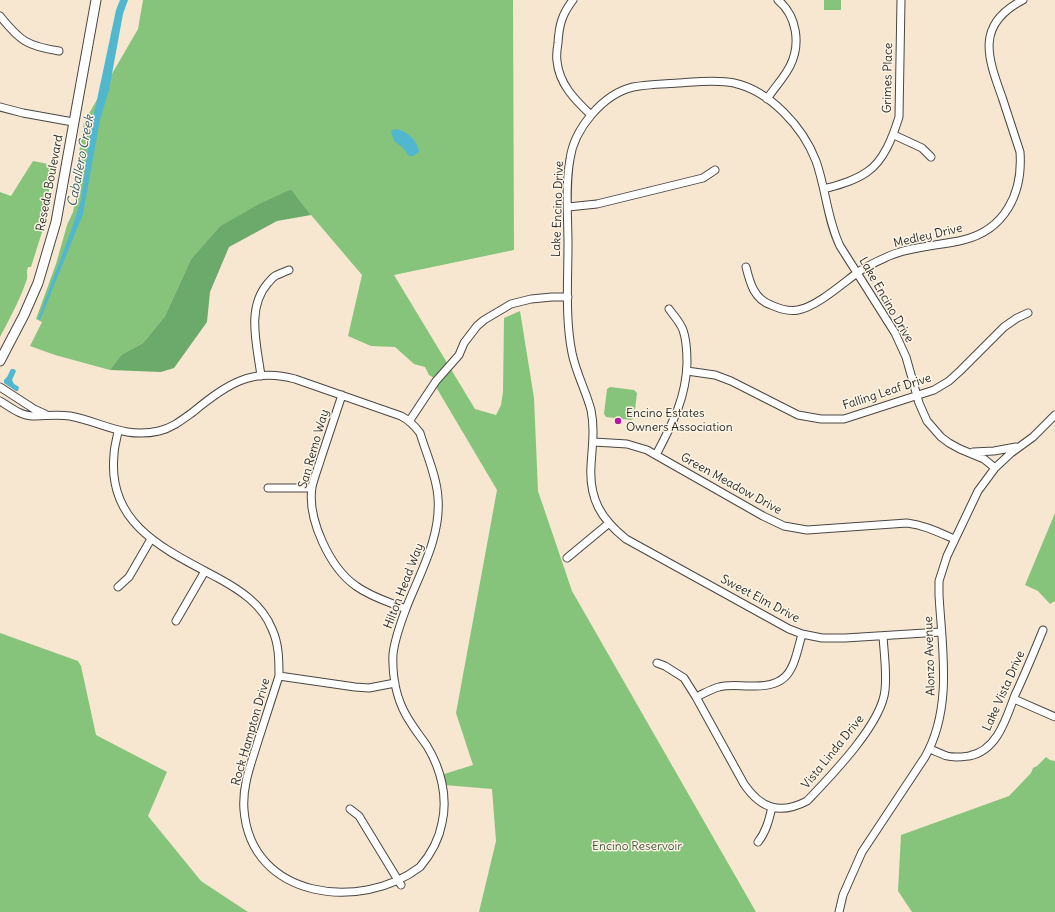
<!DOCTYPE html>
<html>
<head>
<meta charset="utf-8">
<style>
	body { margin:0 }
	canvas { display:block; background:#f7e7d0 }
</style>
</head>
<body>
<canvas width="1055" height="912"></canvas>
<script>
const ctx = document.querySelector('canvas').getContext('2d');
ctx.lineJoin = 'round';
function fill(path, color) {
  ctx.fillStyle = color;
  ctx.fill(path, 'evenodd');
}
function strokePath(path, color, width, dash) {
  ctx.strokeStyle = color;
  ctx.lineWidth = width;
  ctx.lineCap = dash ? 'butt' : 'round';
  ctx.setLineDash(dash || []);
  ctx.stroke(path);
}
function label(font, color, halo, rows, align = 'center') {
  ctx.font = font + ' Delius,sans-serif';
  ctx.lineWidth = 3;
  ctx.setLineDash([]);
  ctx.textBaseline = 'middle';
  ctx.strokeStyle = halo;
  ctx.fillStyle = color;
  for (const [text, x, y, turn = 0] of rows) {
    ctx.save();
    ctx.translate(x, y);
    ctx.rotate((+turn || 0) * Math.PI / 180);
    ctx.textAlign = isNaN(turn) ? turn : align;
    if (halo) ctx.strokeText(text, 0, 0);
    ctx.fillText(text, 0, 0);
    ctx.restore();
  }
}
fill(new Path2D(`
	M143 0H513L514 250 394 275 475 409 496 415 501 405 503 392 504 318 520 311 534 398 538 491 572 591 756 912H479L496 841 492 789 444 785 441 775 473 765 456 713 497 490 436 387 434 378 429 375 425 367 414 364 395 347 371 346 348 336 362 275 311 215 291 189 262 203 220 226 191 259 165 316 143 343 121 355 110 370 55 355 30 346 42 322 36 319 56 264 67 225 73 212 78 186 77 166 84 122 138 29Z
	M824 0H841V10H824Z
	M33 161 53 165 43 229 31 267H28C26 272 28 275 27 279 20 300 10 318 0 337V192L11 196Z
	M610 387 634 390 637 393 634 418 631 420 606 417 604 414 607 389Z
	M1055 513V601L1050 604 1038 591 1025 585Z
	M0 633 78 661 81 666 96 735 167 772 148 816 201 881 248 912H0Z
	M1046 757 1050 760 1055 761V912H912L898 891 901 835 1009 796 1031 773 1033 768 1037 766Z`), '#86c47c');
fill(new Path2D(`
	M291 189 311 215 277 221 229 247 210 292 207 322 174 368 161 372 110 370 121 355 143 343 165 316 191 259 220 226 259 204Z`), '#6caa6c');
fill(new Path2D(`
	M120 0H128L123 14 109 90 100 120 83 214 40 320 38 319 72 228 81 200 91 128 116 10Z
	M394 129C405 129 419 141 419 152L413 156H409L403 148 394 141 391 132Z
	M11 369H14L16 371 12 380 14 384 19 387 18 391H16L4 383V380L7 377Z`), '#51b7cf');
const minor = new Path2D(`
	M573 0C562 14 559 25 558 43 557 49 556 55 557 61 559 84 575 100 591 115
	M0 16C20 41 27 46 59 51
	M767 99C774 88 784 78 790 66 801 44 797 16 778 0
	M0 107 23 113 73 122
	M894 135 922 148 931 157
	M824 189C838 185 854 181 867 172 884 161 893 136 899 117L901 0
	M568 207 597 204 703 178 715 170
	M746 267C750 283 754 299 771 305 780 309 789 312 798 310 816 307 842 284 857 273 866 266 878 261 889 256 912 246 938 246 963 240 1005 230 1023 193 1020 152 1014 134 1008 115 1002 97 987 56 976 24 1023 0
	M687 371 715 375 731 381 798 415 821 419H844L934 390 949 381 960 371 1004 327 1017 318 1028 313
	M261 376C257 345 246 308 268 283 270 281 272 278 275 276 279 274 284 272 289 270
	M0 387 34 409 45 414
	M342 395C335 416 328 437 321 458 318 468 314 478 312 487 307 519 330 568 356 586 371 597 389 602 406 609
	M0 401C10 407 21 416 33 416 45 416 57 414 70 416 102 422 124 439 159 431 172 428 182 420 193 412 226 385 251 367 295 379L401 416C409 420 414 425 420 433 426 453 437 477 438 498 441 536 421 571 407 606 401 622 395 637 393 654 392 674 396 697 406 715 412 726 420 736 427 746 441 769 448 797 442 823 439 840 431 854 420 867 361 912 251 899 244 810 242 786 251 764 258 741 265 719 272 698 279 676 279 660 279 644 272 629 262 604 240 590 218 578 166 550 107 525 114 455 114 447 117 439 118 431
	M410 420 436 381 459 355 464 343 477 326 484 320 511 304 531 299 552 297H568
	M594 442 627 444 647 450 763 516 784 526 807 530 907 523C924 525 938 532 954 539
	M973 452 994 451 1016 447
	M656 455C672 424 686 399 687 363 687 352 687 341 683 330 680 322 674 316 669 309
	M268 488H312
	M567 558 608 524
	M118 587 129 577 151 539
	M176 621 205 571
	M941 632 845 638H822L802 634 789 629 626 539C601 519 589 499 591 466 592 447 595 429 591 410 586 391 576 373 572 353 565 318 568 280 568 244 568 216 565 187 570 159 574 129 603 94 633 87 647 84 663 84 678 83 695 82 716 79 734 83 770 91 803 127 816 161 826 189 827 219 840 246L895 333 906 357 919 403 927 421 941 437 949 443 960 449 984 459 995 468
	M657 663 665 666 684 678 696 697 744 784C761 809 780 815 807 801 830 777 882 724 885 690 887 673 884 653 883 636
	M279 676 355 687 369 688 395 683
	M696 697C703 694 711 689 719 687 729 684 740 686 750 686 791 688 793 668 802 634
	M1014 699 1055 717
	M930 749C935 751 941 754 947 756 954 758 961 757 969 756 997 751 1006 719 1015 695 1025 674 1034 652 1043 630
	M350 809 359 816 401 885
	M758 842C766 832 769 820 772 807
	M839 912 843 895 862 852 925 757C953 708 942 648 939 595V581L947 556 978 491 995 468 1011 453 1033 437 1055 415`);
const major = new Path2D(`
	M0 361 24 315 38 283 56 222 96 0`);
strokePath(minor, '#4a4744', 9);
strokePath(major, '#4a4744', 11);
strokePath(minor, '#fff', 7);
strokePath(major, '#fff', 9);
for (const [x, y, r, color] of [
	[618,421,4,"#b5179e"]
]) {
  const dot = new Path2D();
  dot.arc(x, y, r, 0, 2 * Math.PI);
  ctx.fillStyle = color;
  ctx.fill(dot);
  strokePath(dot, '#fcf5e5', 1.5);
}
label('12px', '#2b2b2b', '#fcf5e5', [
	["Grimes Place",888,78,-89],
	["Reseda Boulevard",50,183,-79],
	["Lake Encino Drive",558,209,-88],
	["Medley Drive",928,236,-13],
	["Lake Encino Drive",886,300,60],
	["Falling Leaf Drive",887,392,-18],
	["San Remo Way",314,449,-74],
	["Green Meadow Drive",731,484,29],
	["Hilton Head Way",404,586,-69],
	["Sweet Elm Drive",760,599,28],
	["Alonzo Avenue",930,656,-92],
	["Lake Vista Drive",1004,691,-66],
	["Rock Hampton Drive",251,732,-74],
	["Vista Linda Drive",833,752,-51]
]);
label('12px', '#2b2b2b', '#fcf5e5', [
	["Encino Estates",626,414],
	["Owners Association",626,428]
], 'left');
label('12px', '#465943', '#fcf5e5', [
	["Encino Reservoir",637,847]
]);
label('italic 13px', '#385c64', '#fcf5e5', [
	["Caballero Creek",81,161,-79]
]);
</script>
</body>
</html>
